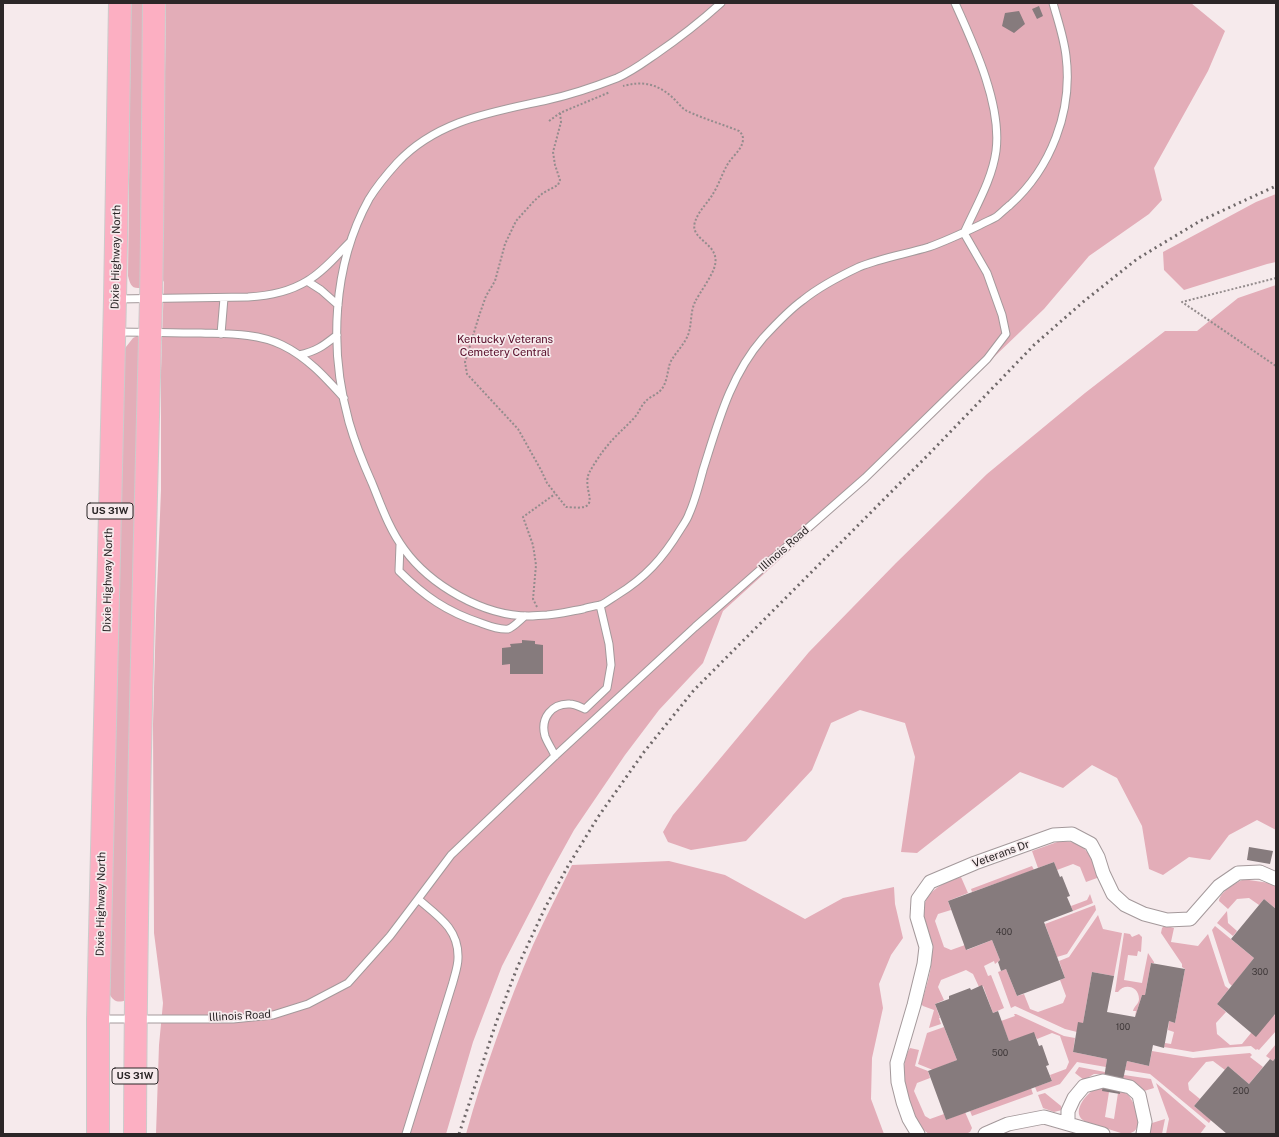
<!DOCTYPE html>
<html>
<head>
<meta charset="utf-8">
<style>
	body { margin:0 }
	#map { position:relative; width:1279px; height:1137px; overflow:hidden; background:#f6eaec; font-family:"Public Sans",sans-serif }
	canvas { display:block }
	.frame { position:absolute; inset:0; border:4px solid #2b2627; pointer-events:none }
</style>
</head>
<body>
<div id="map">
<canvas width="1279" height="1137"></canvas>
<div class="frame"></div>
</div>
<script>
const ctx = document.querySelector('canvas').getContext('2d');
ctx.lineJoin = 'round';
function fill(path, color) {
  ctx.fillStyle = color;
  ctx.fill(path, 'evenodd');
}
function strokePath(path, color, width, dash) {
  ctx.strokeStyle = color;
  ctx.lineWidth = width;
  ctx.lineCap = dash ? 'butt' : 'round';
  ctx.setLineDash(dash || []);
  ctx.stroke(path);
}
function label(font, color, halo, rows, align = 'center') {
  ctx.font = font + ' "Public Sans",sans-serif';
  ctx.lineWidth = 3.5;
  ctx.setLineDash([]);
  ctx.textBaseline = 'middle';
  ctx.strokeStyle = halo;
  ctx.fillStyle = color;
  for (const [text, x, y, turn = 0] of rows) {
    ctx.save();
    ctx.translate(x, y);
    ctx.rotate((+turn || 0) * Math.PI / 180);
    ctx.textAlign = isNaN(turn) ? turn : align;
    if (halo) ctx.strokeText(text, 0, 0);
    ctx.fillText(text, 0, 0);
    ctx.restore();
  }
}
fill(new Path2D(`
	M131 3H145L140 288C131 289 130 283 128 276Z
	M166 3H1191L1225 31 1208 71 1154 168 1162 200 1149 214 1089 256 1044 309 1020 332 830 514 723 611 703 663 659 710 625 755 574 830 548 877 502 966 473 1042 446 1134H156L159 1045 163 1003 154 933 153 724 156 615 161 490V370L164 282 162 279Z
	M1276 194V262L1267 264 1184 290 1164 270 1163 252 1256 202Z
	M1276 285V830L1257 820 1229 835 1210 860 1189 857 1163 875 1149 869 1142 826 1117 778 1092 765 1063 788 1020 772 917 853 901 852 915 757 905 723 860 710 831 723 812 770 746 841 691 850 668 842 663 832 673 815 809 652 896 563 987 474 1085 393 1165 331H1197L1238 298Z
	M137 336 139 338 126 1000C119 1003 114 1002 110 995L122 352 133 338Z
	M1060 841C1086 841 1091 855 1098 877L1097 878 1086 882 1080 867 1073 864 1057 870 1054 862 1038 868 1032 851Z
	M669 861 725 875 805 919 843 898 894 887 895 904 903 938 891 955 879 984 883 1008 872 1058 871 1099 884 1134H466C484 1070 507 1006 533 945 545 918 559 892 572 865Z
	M1032 866 1034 870 972 892 971 889Z
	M961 877 968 893 948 901 951 910 938 914 935 921 944 947 951 950 965 945 967 950 992 940 1000 960 995 964 994 961 984 966 988 976 991 975 1004 1008 993 1013 983 986 979 987 973 974 966 970 941 980 938 987 944 1000 935 1004 940 1018H939L941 1024 929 1028 934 1010 923 1006 921 1004C926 988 932 970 932 953 933 941 928 932 925 921 918 895 940 883 961 877Z
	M1242 880H1249L1276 884V909L1264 899 1259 905 1249 898 1237 899 1228 909 1219 901C1220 892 1234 884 1242 880Z
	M1090 894 1093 903 1073 911 1071 906 1087 900Z
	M1095 905 1096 910 1067 954 1057 957 1045 924Z
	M1227 911 1228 923 1237 931 1233 936 1217 923Z
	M1098 915 1103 929 1122 933 1114 976 1092 972 1083 1023 1077 1032 1065 1029 1015 1006 1011 1008 998 972 1006 969 1017 996 1024 994 1030 1009 1038 1012 1063 1003 1066 996 1060 980 1065 978 1059 961 1069 957Z
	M1164 926H1167L1174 928 1171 942 1198 946 1208 934 1225 986 1229 989 1217 1004 1226 1012 1216 1023 1217 1034 1230 1045 1242 1044 1251 1033 1274 1015 1276 1016V1031L1259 1050 1257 1049 1256 1050 1251 1046 1221 1048 1193 1052 1164 1047 1165 1043 1171 1044 1174 1032 1168 1030 1169 1021 1175 1023 1185 969 1182 967V964L1161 933 1162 928Z
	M1215 926 1254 958 1232 986 1229 983 1212 930Z
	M1124 933 1130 934 1132 937 1139 934 1142 937 1141 952 1138 951 1137 956 1128 955 1124 980 1142 983 1148 953 1154 962V963H1151L1145 995H1142L1135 1017 1136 1011H1133C1134 1006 1139 1004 1139 999 1139 986 1124 983 1118 992H1115Z
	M1014 1014H1016L1064 1036 1075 1038 1073 1052 1107 1059 1106 1067 1077 1062 1060 1084 1037 1092 1035 1087 1052 1081 1050 1075 1066 1069 1069 1062 1060 1036 1052 1033 1037 1039 1034 1033 1009 1041 1001 1021 1015 1016Z
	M944 1027 957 1060 933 1070 918 1064 927 1033Z
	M1276 1044V1057L1273 1061 1266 1056Z
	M910 1048 919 1050 915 1066 928 1071 930 1078 917 1083 914 1091 925 1116 930 1119 944 1114 946 1120 965 1112 972 1128 970 1132 966 1134H929C925 1131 922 1129 920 1125 914 1116 905 1089 904 1078 903 1069 905 1055 910 1048Z
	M1152 1051 1193 1058 1250 1053 1252 1055 1250 1057 1263 1067 1249 1084 1228 1066 1225 1070 1213 1061 1206 1062 1188 1083 1189 1090 1200 1099 1194 1106 1211 1120 1209 1123 1150 1074 1125 1070 1127 1061 1149 1066Z
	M1079 1067 1105 1072V1074H1094L1084 1080 1075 1073Z
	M1124 1075 1151 1079 1154 1088 1144 1091 1134 1082 1123 1079Z
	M1156 1083 1206 1126 1200 1134H1166L1169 1119Z
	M1031 1088 1033 1094 972 1116 970 1111Z
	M1097 1088H1103L1109 1092 1105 1117 1114 1119 1118 1093 1120 1094 1121 1091C1124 1092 1127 1094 1129 1096 1131 1099 1133 1102 1134 1105 1139 1117 1143 1134 1124 1134L1086 1122C1069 1114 1086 1093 1097 1088Z
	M1045 1093 1061 1106 1062 1110 1054 1112 1043 1108 1038 1095Z
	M1165 1119 1162 1134H1149L1152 1123Z`), '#e3adb8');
fill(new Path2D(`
	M1039 6 1043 16 1037 19 1032 9Z
	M1019 11 1025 24 1014 33 1002 26 1005 13Z
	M522 640 535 641V644L543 645V674H510V664L502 665V648L511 647 510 644 522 643Z
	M1249 847 1273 851 1270 864 1247 860Z
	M1054 862 1060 877 1062 876 1070 896 1067 897 1073 911 1044 922 1065 978 1017 996 1006 969 1001 971 998 962 1000 960 992 940 966 950 948 901Z
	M1264 899 1276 909V1013L1256 1037 1217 1004 1254 958 1231 939Z
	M1151 963 1185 969 1175 1023 1169 1021 1164 1048 1153 1045 1149 1066 1127 1061 1120 1094 1102 1091 1107 1059 1073 1052 1078 1022 1083 1023 1092 972 1114 976 1107 1012 1135 1017 1142 995H1145Z
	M982 985 993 1013 998 1011 1009 1041 1034 1032 1039 1046 1042 1045 1049 1065 1046 1066 1052 1081 946 1120 928 1071 957 1060 935 1004 949 999V996L970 988 971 990Z
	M1276 1057V1134H1227L1194 1106 1228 1066 1249 1084 1270 1059 1273 1061Z`), '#867b7d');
const service = new Path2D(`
	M721 3C700 22 678 39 656 54 643 63 631 72 617 78 594 87 570 95 547 100 493 112 437 120 397 163 387 174 377 186 369 199 332 266 329 350 349 422 355 443 363 463 372 483 381 505 389 529 404 549 430 585 483 616 529 616 535 616 541 615 547 615 559 614 571 611 583 609 585 608 599 605 601 605 607 602 612 598 617 595 645 578 663 558 680 530 683 525 687 520 689 514 695 501 699 485 703 470 718 423 730 376 763 338 775 325 789 310 803 300 819 287 840 276 859 267 881 258 906 254 929 247 946 241 963 233 980 225 985 222 991 220 996 217 999 215 1007 207 1010 205 1051 168 1073 111 1066 56 1064 38 1058 21 1053 3
	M307 281 321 290 338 305
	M117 299 248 297C268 296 289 292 307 281 323 272 337 255 350 242
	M116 332C144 332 173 333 201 333 228 334 257 333 282 345 307 357 325 377 344 398
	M221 334 224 298
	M299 355C317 351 323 346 337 335
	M400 545 399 571C424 596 447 612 481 623 489 626 499 630 508 629 513 628 520 620 525 616
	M555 756C552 749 547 742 545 736 540 718 552 703 570 704 575 704 580 707 585 709L607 688 611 665 609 644 600 605
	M100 1019H233L273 1015 308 1004 348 983 390 936 418 899
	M406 1134 453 982C455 974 458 966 458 958 459 929 438 916 418 899L451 855 555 756 695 627 865 478 987 359 1006 334 1002 315 987 273 964 233C976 206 992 180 996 151 1002 105 974 45 955 3`);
const minor = new Path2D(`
	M1068 1123V1111L1074 1098 1084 1086 1103 1081 1130 1087 1139 1095 1145 1122 1143 1134
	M918 1134 909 1119 903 1102 898 1082 897 1063 914 1005 924 964 926 947 917 917 918 899 930 882 975 863 1053 835 1072 834 1091 844 1098 857 1103 873 1113 894 1125 905 1144 914 1167 920 1190 919 1219 886 1238 873 1260 872 1276 879
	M985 1134 1008 1124 1044 1117 1103 1134`);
const trunk = new Path2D(`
	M98 1134V1019L115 299 120 3
	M135 1134C136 855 144 577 151 299 153 200 153 101 154 3`);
strokePath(service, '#a4999b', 9);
strokePath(minor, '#a4999b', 15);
strokePath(trunk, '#cccbcb', 24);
strokePath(new Path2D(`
	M560 113 561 122 553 152 555 165 560 180 558 185 543 193 534 201 516 221 505 244 495 281 486 296 479 316 465 362 467 374 518 429 541 470 547 483 566 507C572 507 586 510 589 503 592 497 584 485 589 473 594 464 601 453 608 445 616 435 626 427 635 417 639 412 641 406 645 402 649 397 656 395 660 391 667 384 667 373 670 363 675 353 684 345 688 335 692 325 690 312 695 302 700 292 713 275 715 265 720 243 689 240 695 222 698 211 709 202 714 192 720 182 723 171 729 162 734 155 743 148 743 139 743 135 741 133 739 131 722 124 704 119 687 111 681 108 677 101 672 97 656 83 642 81 623 86
	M549 121 560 113 610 92
	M1276 278 1182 302 1276 366
	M537 607 533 599 536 565 533 545 523 517 555 494`), '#948c8d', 2, [2, 2]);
strokePath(service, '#fff', 7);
strokePath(minor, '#fff', 13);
strokePath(trunk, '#fcafc2', 22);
strokePath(new Path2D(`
	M459 1134 496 1023 517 968 545 908 568 866 598 817 644 752 694 690 930 453 1034 345 1083 302 1137 259 1200 221 1276 186`), '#6f6869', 3, [2, 4]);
label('9px', '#423b3c', null, [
	["400",1004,932],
	["300",1260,972],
	["100",1123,1027],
	["500",1000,1053],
	["200",1241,1091]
]);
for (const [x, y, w] of [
	[110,511,46],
	[135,1076,46]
]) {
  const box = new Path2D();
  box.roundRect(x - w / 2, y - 8, w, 16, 3);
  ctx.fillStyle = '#f6eaec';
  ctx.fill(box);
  strokePath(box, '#2b2627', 1);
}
label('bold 10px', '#2b2627', null, [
	["US 31W",110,511],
	["US 31W",135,1076]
]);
label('11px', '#2b2627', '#f6eaec', [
	["Dixie Highway North",116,257,-89],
	["Illinois Road",784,549,-41],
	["Dixie Highway North",108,580,-89],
	["Veterans Dr",1001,854,-20],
	["Dixie Highway North",101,904,-89],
	["lllinois Road",240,1016,-3]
]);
label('11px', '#550926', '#f6eaec', [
	["Kentucky Veterans",505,340],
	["Cemetery Central",505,353]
]);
</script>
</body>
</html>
